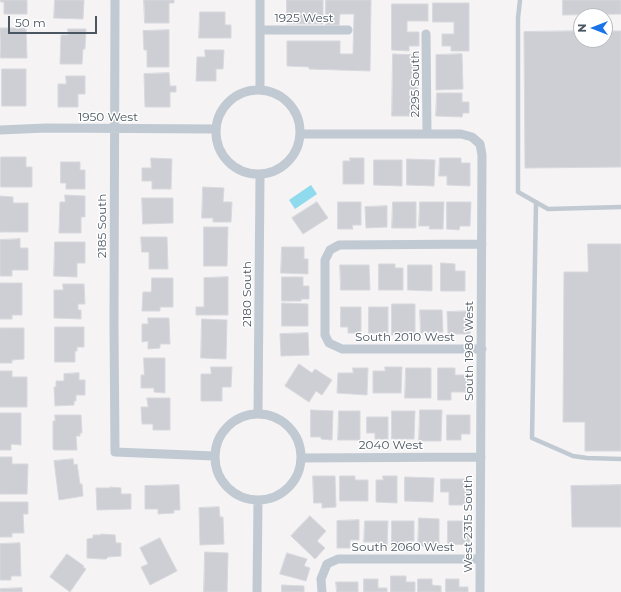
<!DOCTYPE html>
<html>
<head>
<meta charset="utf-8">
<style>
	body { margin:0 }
	#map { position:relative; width:621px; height:592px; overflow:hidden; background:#f5f3f3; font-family:Montserrat,sans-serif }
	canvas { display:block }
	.north { position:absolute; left:573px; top:8px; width:40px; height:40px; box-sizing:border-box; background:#fff; border:1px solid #b7bbc0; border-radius:50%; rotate:270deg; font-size:11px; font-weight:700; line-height:16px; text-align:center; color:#4a5661 }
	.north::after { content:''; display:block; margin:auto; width:14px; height:18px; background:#1a73e8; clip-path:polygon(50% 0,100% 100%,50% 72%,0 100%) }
	.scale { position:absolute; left:8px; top:16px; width:89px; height:18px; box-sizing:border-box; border:2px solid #4a5661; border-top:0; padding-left:5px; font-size:12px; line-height:14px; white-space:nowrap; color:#4a5661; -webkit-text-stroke:3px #fff; paint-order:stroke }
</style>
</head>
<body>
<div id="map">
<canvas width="621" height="592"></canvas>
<div class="north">N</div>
<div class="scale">50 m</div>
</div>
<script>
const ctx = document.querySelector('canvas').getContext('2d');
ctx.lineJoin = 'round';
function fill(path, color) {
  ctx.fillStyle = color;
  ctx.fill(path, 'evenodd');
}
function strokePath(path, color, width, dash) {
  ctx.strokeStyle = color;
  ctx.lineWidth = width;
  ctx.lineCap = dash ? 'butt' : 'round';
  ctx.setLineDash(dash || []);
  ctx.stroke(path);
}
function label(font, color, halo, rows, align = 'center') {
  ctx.font = font + ' Montserrat,sans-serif';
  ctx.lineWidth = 3;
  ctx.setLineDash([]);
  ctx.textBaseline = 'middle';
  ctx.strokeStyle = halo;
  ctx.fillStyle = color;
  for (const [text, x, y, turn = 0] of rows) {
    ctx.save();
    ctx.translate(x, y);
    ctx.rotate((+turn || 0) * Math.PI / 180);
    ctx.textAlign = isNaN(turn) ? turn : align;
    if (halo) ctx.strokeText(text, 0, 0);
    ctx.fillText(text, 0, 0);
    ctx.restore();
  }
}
fill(new Path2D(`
	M311 185 317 194 295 209 289 200Z`), '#90daee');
const building = new Path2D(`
	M1 0H27V14H4V2H1Z
	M55 0H84L83 19 54 18Z
	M144 0H174V3H169V23H145Z
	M287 0H323V24H287Z
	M326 0H371L370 71 309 69V67L287 66V41H340V54H353L354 14H340L339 25H326Z
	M563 0H621V14L563 15Z
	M433 3H469V51H451V46H442V34H454V22H433Z
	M392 4H428V21H407V32H419V46H409V51L392 50Z
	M200 12H225V25H231V38H199Z
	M0 28H26L27 58H1Z
	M68 29H86L85 49H83L82 64H60L61 35H68Z
	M169 30V67H147V50H144L143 31Z
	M581 31V40H605V31H621V167L525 168 524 32Z
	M205 50H224L223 69H216V81H196L197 57H205Z
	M393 54 418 55V116H392Z
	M462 54 463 89 436 90V55Z
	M2 69H26V106H2Z
	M169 73 170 86H176V92H170V107H145L144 74Z
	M66 76H85V94H78V107H58V84H66Z
	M437 93H462V102H469V113H463L462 117 436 116Z
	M1 157H26V167H32V187H1Z
	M151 158 172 159 171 189H152V181H142V168H151Z
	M350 158H364V184H343V161H350Z
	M440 158H461V163H470V186L447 185V176H439Z
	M407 159 435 160 434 186 407 185Z
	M374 160H402V186L374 185Z
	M61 162H80V170H85V189H66V183H61Z
	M203 187 224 188 223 202H232L231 222H213V218H202Z
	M65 195 85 196V217H81V233H59L60 202H65Z
	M0 196 13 197V203H28V232H0Z
	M142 198H173V223L143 224Z
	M317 202 328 218 303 234 292 218Z
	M338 202H361V225H352L353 229H338Z
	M393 202H416V228H392Z
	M420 202H444L443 229H429L430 226H419Z
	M447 202H471L470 226H460L459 230 447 229Z
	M387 206V227L366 228 365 207Z
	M204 227H228L227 266H204Z
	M141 237H167L168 269H149V252H142Z
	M20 239V248H28V270H12V276H0V240Z
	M55 242H85V263H77V277L54 276Z
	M588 244H621V451H585V422H563L564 272H588Z
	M282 247H304V259H308V274L281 273Z
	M441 263 455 264V271H465V291H441Z
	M379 264H395V268H403V290H379Z
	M340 265H369L370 290H341Z
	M408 265H432V291L408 290Z
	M228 277V315H196V307H204V278Z
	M282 277H303V286H309V299H301V301H282Z
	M152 278H173V307H160V311H142L143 292H151Z
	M0 283H22V315H12V319H0Z
	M63 284H84L85 304H78V310H81V319L54 318V290H63Z
	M282 303 308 304V326H282Z
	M392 304H415V335H392Z
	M341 307H361V333H348V327H341Z
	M369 307H388V333H369Z
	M420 310H442L443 332 421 333Z
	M470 311V334H448L447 312Z
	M148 318H169L170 344H160V348L148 349V341L142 342V324H148Z
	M202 319 227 320 226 359 201 358Z
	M55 327H84V347H77V351H75V362H55Z
	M0 328H24V359L12 360V363H0Z
	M308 333 309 355 281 356 280 334Z
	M144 358H165V393L154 392V388H141V375H144Z
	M299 364 312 373 315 369 332 380 322 395 316 391 309 402 285 386Z
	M211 367H232L231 387H222V401H201V374H211Z
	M385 367H402L401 393H373V371H385Z
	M353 368H368L367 395 337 393 338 373H353Z
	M406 368H431V398H405Z
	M438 368H455V375H468V392H451V400H438Z
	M0 371H12V377H27V407H0Z
	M79 373V380H85V395H76V401H74V405L55 406 54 387H56V381H64V374Z
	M147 398H170V430H153V424H142L141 407H148Z
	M311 410 333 411 332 440 321 439V437H311Z
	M420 410H442L441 441H419Z
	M339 411H360V440H338Z
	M392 411H415L414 439H392Z
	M0 413H21V445L11 444V450H0Z
	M55 415H81L82 433H80V436H76L77 450H54L53 449V421H55Z
	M447 415H470V434H461V440H447Z
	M367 417H388V439H375V433H367Z
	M0 457H12V464H28L27 494H0Z
	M73 459 74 465 77 464 80 484H82L83 496 59 500 54 461Z
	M313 476H335L336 507 322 508V503H314Z
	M340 476H355V480H368V501H340Z
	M383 476H397V503L376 502V480H383Z
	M405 477 434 478 433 502 405 501Z
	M441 479H469V505H449V492H441Z
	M179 485 180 510H174V513L158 514V509H145V486Z
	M621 485V527H572L571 486Z
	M110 487 121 488V494H131V509L97 510 96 488H110Z
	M0 502H28V514H23L24 533H12V537H0Z
	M219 507 220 517H223L224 544 200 545 199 508Z
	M310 516 326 531 317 541 325 548 315 559 291 536Z
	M419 518 439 519V547L418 546Z
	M359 520V540H350V548H337V521Z
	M365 521H388L387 548H374L375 542H364Z
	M392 521H414V541H404V548H392Z
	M448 521H469L470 544 448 545Z
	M101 534 115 535 116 543H121V556L108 557 106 559H102L87 558V539L93 538V535H101Z
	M160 538 177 571 150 585 141 567 148 564 140 548Z
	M20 543 21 576H11V580H0V544Z
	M205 552 228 553 227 592H204Z
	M287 553 307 559 304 566 310 568 306 581 280 574Z
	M67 554 84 566 83 567 86 569 70 592 50 577Z
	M391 576H406V582H415V592H391Z
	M364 579H378V588H387V592H364Z
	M418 579H432V585L441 586V592H418Z
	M446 579H459V587H468V592H446Z
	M336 582H358V592H337Z
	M282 585 304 586V592H282Z
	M22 588V592H0V589Z`);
fill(building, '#cdcfd5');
strokePath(building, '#d7d9de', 1);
strokePath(new Path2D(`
	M520 0 518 18V192L548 209 621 207
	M536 202 532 438 573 456 587 458 621 459`), '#c1cad2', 4.5);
strokePath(new Path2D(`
	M115 0 114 325 115 452 214 456
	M260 0V89
	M260 30H348
	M426 34 427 134
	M216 132a42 42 0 1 1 84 0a42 42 0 1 1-84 0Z
	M0 130 46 128 216 129
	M301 134H461L472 137 480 144 482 155 480 592
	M482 244 339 245 330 250 325 260V335L329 343 342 349H482
	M258 413 260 175
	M215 457a43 43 0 1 1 86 0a43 43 0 1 1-86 0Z
	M301 458 481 457
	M257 592 258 500
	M322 592 321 579 327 564 338 559H480`), '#c1cad2', 9);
label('12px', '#4a5661', '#fff', [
	["1925 West",304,18],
	["2295 South",415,84,-90],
	["1950 West",108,117],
	["2185 South",102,226,-90],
	["2180 South",247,294,-90],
	["South 2010 West",405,337],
	["South 1980 West",469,351,-90],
	["2040 West",391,445],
	["West 2315 South",468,524,-90],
	["South 2060 West",403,547]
]);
</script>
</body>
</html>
